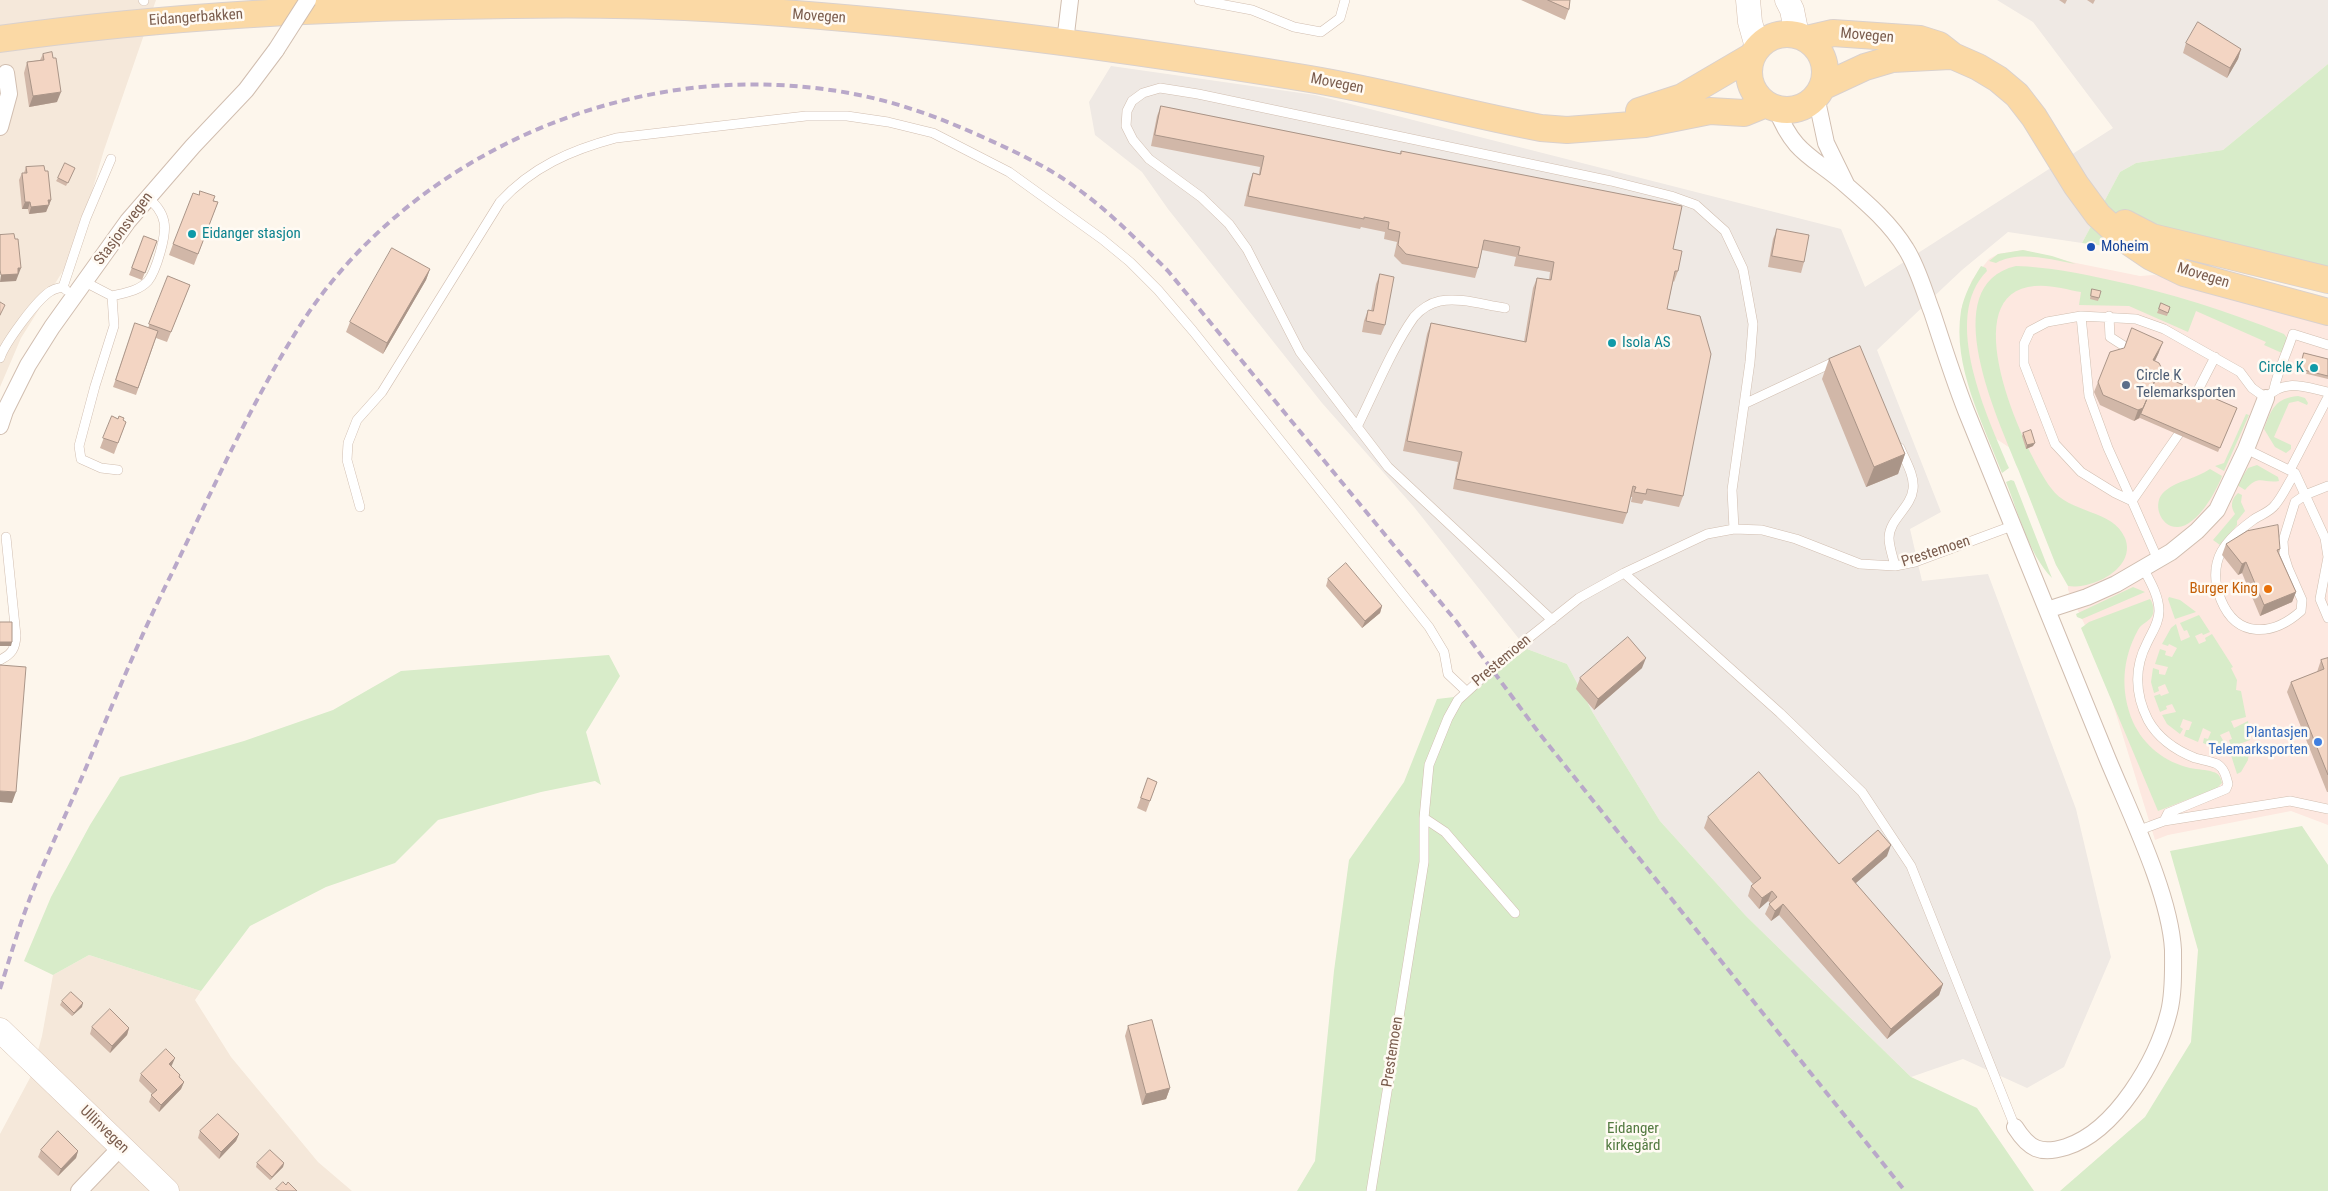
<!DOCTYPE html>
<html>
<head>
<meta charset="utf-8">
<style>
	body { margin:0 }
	canvas { display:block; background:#fdf6ec }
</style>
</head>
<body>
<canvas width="2328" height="1191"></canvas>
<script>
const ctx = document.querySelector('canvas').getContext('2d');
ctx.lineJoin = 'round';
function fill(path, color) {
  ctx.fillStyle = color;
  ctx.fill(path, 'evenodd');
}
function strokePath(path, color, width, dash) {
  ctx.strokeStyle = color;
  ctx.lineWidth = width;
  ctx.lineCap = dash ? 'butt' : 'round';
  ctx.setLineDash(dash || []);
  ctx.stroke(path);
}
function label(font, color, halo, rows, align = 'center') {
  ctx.font = font + ' "Roboto Condensed",sans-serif';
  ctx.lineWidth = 5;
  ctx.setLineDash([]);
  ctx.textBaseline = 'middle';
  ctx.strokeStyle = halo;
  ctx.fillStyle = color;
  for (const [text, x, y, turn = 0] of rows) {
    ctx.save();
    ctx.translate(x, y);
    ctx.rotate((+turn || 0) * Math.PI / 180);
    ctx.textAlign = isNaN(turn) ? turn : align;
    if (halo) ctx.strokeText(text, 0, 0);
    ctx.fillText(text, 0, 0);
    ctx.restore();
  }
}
fill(new Path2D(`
	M0 0H156L104 150 88 205 81 242 21 338 0 387Z
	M89 955 201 991 195 1000 231 1057 318 1162 352 1191H0V1134L31 1076 42 1036 53 975Z`), '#f5e8da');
fill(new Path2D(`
	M2023 250 2076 263 2140 276 2154 275 2200 285 2328 322V825L2291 811 2168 835 2155 840 2095 646 2068 590V578L2022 456 1986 432 1968 382 1963 360 1960 340 1961 310 1972 280 1989 259 1998 254Z`), '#fde8e0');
fill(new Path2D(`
	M1997 0H2328V64L2223 150 2136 163 2120 172 2082 243 2008 232 1962 270 1877 350 1941 512 1910 529 1922 581 1988 574 2076 809 2111 957 2064 1067 2027 1088 1963 1059 1911 1077 1746 916 1660 821 1593 713 1567 664 1527 649 1414 507 1322 403 1168 209 1142 172 1095 135 1089 102 1111 66 1315 95 1841 229 1865 287 2113 128 2033 22Z`), '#efe9e4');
fill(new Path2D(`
	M2328 64V293L2270 268 2082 243 2120 172 2136 163 2223 150Z
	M2023 250 2052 256 2076 264C2052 260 2019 250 1996 263L1989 261 1998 254Z
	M1981 266 1986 268 1987 271C1940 318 1988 418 2009 468L2002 473C1983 423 1952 366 1961 311 1964 295 1972 280 1981 266Z
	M2016 266C2048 267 2079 273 2110 280 2171 293 2227 311 2284 334L2287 338 2282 353 2264 345 2266 342 2196 311 2188 332 2129 306 2079 305 2081 292C2064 289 2046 283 2028 287 1955 302 2026 454 2051 488 2069 514 2113 509 2125 538 2137 568 2092 590 2068 586L2056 565C2043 533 2031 501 2018 469 1999 421 1934 285 2016 266Z
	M2298 396 2305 398 2308 403 2307 405 2298 401 2289 403 2274 437 2291 445V449L2286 453 2275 447 2264 429C2271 410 2275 398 2298 396Z
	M2246 414 2249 415 2224 471 2215 466 2224 463Z
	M2257 465 2278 477 2279 481C2263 484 2259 473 2245 490L2237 485 2248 468Z
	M2210 469 2222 476C2216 492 2197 526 2178 527 2160 528 2151 502 2165 491 2178 480 2196 479 2210 469Z
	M2011 480 2014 481 2052 578C2028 553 2019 514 2006 482Z
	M2238 493 2242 495 2241 502 2245 511 2237 521V525L2220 545 2213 540 2235 514C2230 506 2231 500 2238 493Z
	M2133 587 2145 592 2082 619 2077 617 2076 614Z
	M2169 597 2180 600 2196 612 2175 619 2168 599Z
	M2150 599C2153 603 2154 609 2153 614 2150 622 2141 623 2138 630 2122 659 2120 691 2133 722 2144 746 2165 762 2190 768 2198 770 2206 769 2213 772 2219 773 2221 778 2222 783L2217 788 2158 811 2081 628 2089 622Z
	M2199 615 2210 632 2203 635 2202 633 2195 636 2199 644 2206 641 2205 638 2212 634 2233 667 2231 668 2237 680 2236 690 2241 691 2246 717 2231 721 2234 728 2248 721 2250 740 2231 747 2229 740 2232 739 2229 731 2220 735 2228 749H2219L2203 743 2204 738 2208 739 2211 732 2203 728 2198 742 2184 736 2186 730H2189L2192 722 2183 719 2180 727 2183 729 2180 734 2167 724 2162 715 2176 712 2172 704 2166 706 2167 709 2160 712 2154 696 2160 694 2161 696 2169 693 2165 684 2158 687 2159 691 2154 693 2151 682 2153 668 2159 670V674L2165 675 2168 667 2155 664 2160 649 2166 651 2165 655 2172 657 2177 648 2169 644 2168 646 2162 644 2171 628 2176 624 2181 641 2190 637 2187 630 2184 631 2180 623Z
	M1527 649 1567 664 1593 713 1660 821 1746 916 1911 1077 1977 1108 2034 1191H1297L1315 1161 1334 971 1349 860 1404 782 1437 699 1463 696Z
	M609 655 620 676 586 732 601 785 595 781 541 792 438 820 395 863 326 887 250 926 201 991 89 955 53 975 24 961 51 897 90 825 120 777 244 741 333 710 401 671Z
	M2250 745 2248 760 2241 772 2237 774 2230 752Z
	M2302 826 2328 865V1191H2060L2145 1117 2191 1042 2198 950 2170 851Z`), '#d8ecc9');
const lane = new Path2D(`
	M143 0 144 1
	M1199 0 1252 10 1294 27 1321 32 1340 18 1345 0
	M85 282 112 296 114 326 95 386 79 446 81 459 101 468 118 470
	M63 287 86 218 111 159
	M112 296C124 293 139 291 148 281 156 271 167 235 164 222 162 211 155 204 147 197
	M2081 316 2089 396 2108 448 2132 501 2178 435
	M2109 316 2110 337 2124 346
	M0 358C5 343 37 299 51 291 54 289 59 288 63 287L66 290
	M2274 389C2278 370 2287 353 2293 334L2328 345
	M2196 394 2215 357
	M1744 404 1838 360
	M1357 427C1374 393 1392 348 1414 317 1420 310 1430 303 1440 301 1460 297 1484 305 1505 308
	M2246 449 2295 473 2325 538 2328 557 2320 599 2328 618
	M2290 470 2328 397
	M2295 473C2288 483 2283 496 2275 505 2270 512 2260 515 2253 520 2238 531 2221 545 2217 563 2214 576 2216 588 2221 600 2237 639 2273 636 2301 611L2302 600 2288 568 2284 555 2283 541 2295 502 2305 495 2328 486
	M360 507 347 460 348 443 357 420 382 392 500 202C532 167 571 150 616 138L806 116H847L888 122 933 133 1009 172 1102 239 1130 262 1158 290 1193 331 1429 627 1444 652 1448 674 1466 691
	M2158 560 2132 501 2115 493 2081 472 2055 444 2024 364V344L2030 331 2047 322 2081 316 2136 319 2164 329 2240 372 2252 388 2266 398C2284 378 2304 387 2328 392
	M1895 566C1893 557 1889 547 1889 538 1889 519 1911 508 1913 489 1915 476 1905 460 1900 448
	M2143 568C2150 581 2159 596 2159 611 2159 623 2152 632 2147 643 2134 668 2135 694 2148 720 2158 738 2175 750 2195 758 2202 760 2210 761 2217 764 2224 768 2226 776 2228 784L2226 789 2168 813 2164 821
	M1624 573 1780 713 1862 792 1911 866 2015 1127
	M1552 620 1388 467 1300 352 1247 249 1229 224 1201 197 1149 159 1133 140 1126 126 1127 111 1132 101 1143 93 1160 88 1198 94 1611 181 1671 196 1696 205 1725 231 1743 269 1753 324 1750 362 1732 490 1734 529
	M0 660C12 654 15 649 16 636L6 537
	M1424 818 1445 832 1515 913
	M2137 831 2164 821 2290 801 2328 809
	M1371 1191 1424 862V818L1429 765 1448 718 1458 700 1506 656 1579 598 1624 573 1707 534 1734 529 1762 530 1796 539 1860 564 1895 566 1915 562 2012 526`);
const street = new Path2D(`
	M1065 42 1070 0
	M1816 96 1826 143 1846 184
	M1776 108C1794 155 1813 156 1846 185 1868 204 1891 224 1906 249 1918 268 1924 291 1932 312 1944 348 1955 384 1969 418 2014 531 2060 643 2106 755 2128 809 2170 893 2173 950 2173 970 2174 992 2169 1012 2157 1060 2116 1131 2066 1147 2040 1155 2029 1149 2015 1127
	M0 127 9 94 6 73
	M0 426 5 411 28 365 52 327 128 221 193 146 246 90 276 50
	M2047 610 2087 597 2116 584 2171 552 2197 531 2217 510 2246 449 2266 398
	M79 1191 122 1146`);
const secondary = new Path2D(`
	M1748 0 1750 22 1757 47
	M1787 0 1792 10 1797 35
	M0 1030 167 1191`);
const primary = new Path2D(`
	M1749 72a38 38 0 1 1 76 0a38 38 0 1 1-76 0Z
	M0 39C149 18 300 9 451 6 529 4 607 3 685 7 893 17 1099 44 1304 78 1384 91 1462 113 1541 128L1567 130 1645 124 1710 111 1744 113 1766 104
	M1807 39 1833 33 1920 39 1939 45 1953 56 1978 67 1998 79 2017 95 2034 117 2076 185 2098 215 2123 238 2151 257 2184 273 2328 312
	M1822 87 1865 67 1892 59 1950 56
	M1639 111 1682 97 1752 56
	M2125 223 2152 237 2328 280`);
strokePath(lane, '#d1beb0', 10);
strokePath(street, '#d1beb0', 18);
strokePath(secondary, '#d6c0b0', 25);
strokePath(primary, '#dad1cd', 28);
strokePath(lane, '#fff', 9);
strokePath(street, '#fff', 16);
strokePath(secondary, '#fff', 24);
strokePath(primary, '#fbd9a5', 26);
strokePath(new Path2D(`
	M0 989C9 961 17 933 27 906 44 860 66 815 85 770 112 706 138 641 169 579 211 494 250 404 301 324 402 168 594 76 778 85 857 89 915 106 987 139 1018 153 1050 168 1078 189 1111 213 1139 242 1168 271L1456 621 1539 733 1905 1191`), '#b9a8c9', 4, [8, 5]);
const streetBridge = new Path2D(`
	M276 50 308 0`);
strokePath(streetBridge, '#d1beb0', 18, []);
strokePath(streetBridge, '#fff', 16);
fill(new Path2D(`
	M1521 0H1570L1569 9 1565 20Z
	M2059 0H2067L2065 4Z
	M2087 0H2095L2093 4Z
	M2186 43 2241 49 2238 59 2227 78 2183 53Z
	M43 54 57 102 29 107 24 73 27 62 40 60Z
	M1161 106 1400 154 1401 151 1673 249 1678 271 1674 282 1673 281 1667 309 1683 496 1679 507 1644 500 1642 504 1631 502 1632 497H1630L1627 513 1623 524 1453 489 1458 462 1403 451 1427 334 1431 323 1524 342 1533 288 1537 278 1549 280 1550 272 1514 266 1516 257 1482 250 1478 268 1475 278 1402 264 1394 256 1397 242 1384 239 1385 232 1361 227 1360 229 1244 206 1249 184 1253 173 1259 174 1260 167 1151 146 1157 116Z
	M26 167 45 171 51 200 46 212 29 214 28 209H22L19 180 22 173H24Z
	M75 168 66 186 56 181 58 178Z
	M199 195 218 202 194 265 169 255 173 244Z
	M1777 229 1804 262 1801 273 1768 267 1773 239Z
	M144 236 157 241 142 280 129 275Z
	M430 269 426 280 383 354 346 332 350 322Z
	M1380 274 1385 325 1381 335 1362 332 1364 321 1368 310 1371 311 1376 284Z
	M168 276 190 285 167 342 156 338 136 395 113 387 135 323 148 328Z
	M2092 289 2099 298 2098 301 2090 299Z
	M2161 303 2170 307 2167 316 2157 313Z
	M2159 352 2155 361 2161 367 2158 374 2237 408 2218 452 2140 418 2134 421 2100 405 2094 392 2098 382Z
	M2304 353 2328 359V379L2299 372Z
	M1829 359 1905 454 1898 474 1866 487 1822 379Z
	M112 416 126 422 114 454 100 448Z
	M2023 433 2033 446 2026 449 2022 436Z
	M2226 544 2280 549 2279 553 2296 592 2292 602 2260 616 2242 573 2238 575 2222 555Z
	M1328 579 1382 606 1380 613 1362 628 1326 586Z
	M2328 658V792H2327L2287 692 2291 682 2317 672 2321 660Z
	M1642 668 1594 710 1576 689 1580 678Z
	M1148 778 1157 782 1146 812 1137 808Z
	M1708 817 1839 864 1887 856 1855 883 1943 984 1939 995 1887 1039 1779 915 1771 921 1765 914 1770 903 1768 901 1759 909 1748 896 1751 886 1753 884 1704 828Z
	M62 1001 82 1007 72 1016 60 1005Z
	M1128 1026 1170 1088 1166 1099 1142 1105 1125 1036Z
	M92 1027 129 1028 127 1035 110 1053 90 1034Z
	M172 1065 171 1067 180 1075V1077L184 1082 181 1089 159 1112 149 1102 152 1094 139 1081 141 1074Z
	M200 1131 239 1134 236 1141 219 1159 198 1138Z
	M41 1150 78 1151 76 1158 58 1176 38 1157Z
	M257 1163H284L283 1167 270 1180 256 1167Z`), '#d1b7a8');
fill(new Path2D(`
	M2241 49 2238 59 2227 78 2230 68Z
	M61 92 57 102 29 107 33 96Z
	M48 200H51L46 212 29 214 31 207Z
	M25 202H30L28 209H22Z
	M18 268H21L16 281 0 282 1 275Z
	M430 269 426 280 383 354 387 343Z
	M2163 342 2159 352 2150 371 2153 360Z
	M2161 367 2139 418 2134 421 2138 410Z
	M2035 443 2033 446 2026 449 2027 445Z
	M1905 454 1898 474 1866 487 1874 467Z
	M2246 562 2242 573 2238 575 2242 564Z
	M2296 592 2292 602 2260 616 2264 605Z
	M1382 606 1380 613 1362 628 1365 621Z
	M0 642H12L11 646H0Z
	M1646 658 1642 668 1594 710 1598 699Z
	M0 791 16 792 12 803 0 802Z
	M1891 845 1887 856 1848 890 1852 879Z
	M1772 891 1768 901 1759 909 1762 898Z
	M1783 904 1779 915 1771 921 1775 911Z
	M1943 984 1939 995 1887 1039 1891 1029Z
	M83 1003 82 1007 72 1016 74 1013Z
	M129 1028 127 1035 110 1053 112 1046Z
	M175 1058 172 1065 167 1071 169 1064Z
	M184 1082 181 1089 159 1112 161 1105Z
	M1170 1088 1166 1099 1142 1105 1146 1094Z
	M239 1134 236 1141 219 1159 221 1152Z
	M78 1151 76 1158 58 1176 61 1169Z
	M284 1163 283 1167 270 1180 272 1177Z`), '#aa9588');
const building = new Path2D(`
	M1548 0H1570L1569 9Z
	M2198 22 2241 49 2230 68 2186 43Z
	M52 52 53 58H56L61 92 33 96 27 62 44 60 43 54Z
	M1161 106 1401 154V151L1682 206 1673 249 1682 251 1678 271H1675L1667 309 1700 316 1711 354 1683 496 1647 489 1646 494 1634 492 1636 487 1633 486 1627 513 1456 479 1462 452 1407 441 1431 323 1526 342 1537 278 1551 280 1554 262 1518 255 1520 247 1484 240 1478 268 1406 254 1398 245 1400 232 1388 229 1389 222 1364 217V219L1248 196 1253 173 1260 175 1264 156 1155 135Z
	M65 163 75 168 68 183 58 178Z
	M44 166 45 171H48L51 200H48L49 205 31 207 30 202H25L22 173H27L26 167Z
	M200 191 215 196 213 201 218 202 198 254 173 244 193 193 199 195Z
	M1777 229 1809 235 1804 262 1772 256Z
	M14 234 15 239H18L21 268H18V274L1 275 0 270V235Z
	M144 236 157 241 145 273 132 268Z
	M392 248 430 269 387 343 350 322Z
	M1380 274 1394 277 1385 325 1366 321 1368 310 1373 311Z
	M168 276 190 285 171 332 149 324Z
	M2092 289 2101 291 2099 298 2091 296Z
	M0 302 5 305 0 315Z
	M2161 303 2170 307 2168 313 2159 309Z
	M135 323 158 331 138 388 116 380Z
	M2132 328 2163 342 2153 360 2159 363 2161 367 2143 408 2138 410 2103 395 2098 382 2110 352 2124 348Z
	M1860 346 1905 454 1874 467 1829 359Z
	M2304 353 2328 359V376L2300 369Z
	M2158 374 2237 408 2220 448 2141 414Z
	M112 416 118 419 119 416 124 418 123 420 126 422 118 443 103 438Z
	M2031 430 2035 443 2027 445 2023 433Z
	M2278 525 2280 549 2277 550 2296 592 2264 605 2246 562 2242 564 2226 544 2247 531Z
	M1346 563 1382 606 1365 621 1328 579Z
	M0 622H12V642H0Z
	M1628 637 1646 658 1598 699 1580 678Z
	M2328 658V775L2291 682 2324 669 2321 660Z
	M0 665 26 667 16 792 0 791Z
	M1759 772 1839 864 1878 830 1891 845 1852 879 1943 984 1891 1029 1783 904 1775 911 1769 904 1777 897 1772 891 1762 898 1751 886 1761 878 1708 817Z
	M1148 778 1157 782 1150 801 1141 798Z
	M71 992 83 1003 74 1013 62 1001Z
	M110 1009 129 1028 112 1046 92 1027Z
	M1152 1020 1170 1088 1146 1094 1128 1026Z
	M166 1049 175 1058 169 1064 180 1075 179 1077 184 1082 161 1105 151 1095 157 1090 141 1074Z
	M218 1114 239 1134 221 1152 200 1131Z
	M58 1131 78 1151 61 1169 41 1150Z
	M270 1150 284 1163 272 1177 257 1163Z
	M283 1182 286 1185 288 1182 297 1191H279L276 1189Z`);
fill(building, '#f3d5c3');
strokePath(building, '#aa9588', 1);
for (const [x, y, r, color] of [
	[192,234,5,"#0f9aa8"],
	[2091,247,5,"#1a4fb4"],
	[1612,343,5,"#0f9aa8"],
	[2314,368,5,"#0f9aa8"],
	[2126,385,5,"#5c6f8a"],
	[2268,589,5,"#e8710a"],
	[2318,742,5,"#3f7fe0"]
]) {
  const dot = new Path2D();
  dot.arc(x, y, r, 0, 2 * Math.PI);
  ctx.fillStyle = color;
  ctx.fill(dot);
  strokePath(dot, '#fffaf3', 2);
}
label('15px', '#7a5c4d', '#fffaf3', [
	["Movegen",819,17,4],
	["Eidangerbakken",196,18,-4],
	["Movegen",1867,36,5],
	["Movegen",1337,84,11],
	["Stasjonsvegen",124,229,-53],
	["Movegen",2203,276,17],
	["Prestemoen",1936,552,-18],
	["Prestemoen",1502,661,-40],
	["Prestemoen",1393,1052,-81],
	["Ullinvegen",104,1130,44]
]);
label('15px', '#0d838f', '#fffaf3', [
	["Eidanger stasjon",202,234],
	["Isola AS",1622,343],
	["Circle K",2304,368,"right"]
], 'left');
label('15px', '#164399', '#fffaf3', [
	["Moheim",2101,247]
], 'left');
label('15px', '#4e5e75', '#fffaf3', [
	["Circle K",2136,376],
	["Telemarksporten",2136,393]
], 'left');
label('15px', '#c56008', '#fffaf3', [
	["Burger King",2258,589]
], 'right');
label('15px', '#366cbe', '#fffaf3', [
	["Plantasjen",2308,733],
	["Telemarksporten",2308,750]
], 'right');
label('15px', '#537a41', '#fffaf3', [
	["Eidanger",1633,1129],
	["kirkegård",1633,1146]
]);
</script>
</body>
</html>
